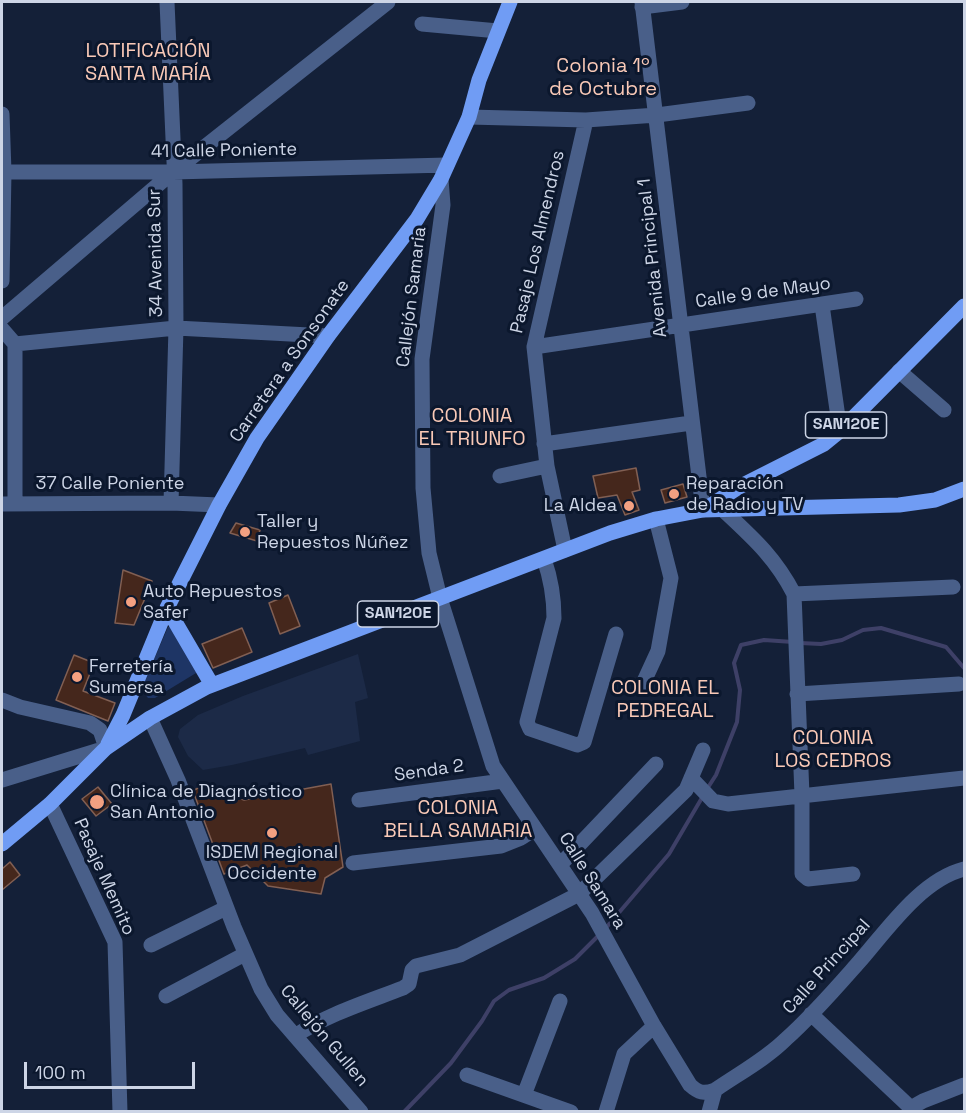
<!DOCTYPE html>
<html>
<head>
<meta charset="utf-8">
<style>
	body { margin:0 }
	#map { position:relative; width:966px; height:1113px; overflow:hidden; background:#142038; font-family:"Space Grotesk",sans-serif }
	canvas { display:block }
	.frame { position:absolute; inset:0; border:3px solid #cdd5e6; pointer-events:none }
	.scale { position:absolute; left:24px; top:1062px; width:171px; height:27px; box-sizing:border-box; border:3px solid #cdd5e6; border-top:0; padding-left:8px; font-size:18px; line-height:21px; white-space:nowrap; color:#cdd5e6; -webkit-text-stroke:4px #0b172d; paint-order:stroke }
</style>
</head>
<body>
<div id="map">
<canvas width="966" height="1113"></canvas>
<div class="frame"></div>
<div class="scale">100 m</div>
</div>
<script>
const ctx = document.querySelector('canvas').getContext('2d');
ctx.lineJoin = 'round';
function fill(path, color) {
  ctx.fillStyle = color;
  ctx.fill(path, 'evenodd');
}
function strokePath(path, color, width, dash) {
  ctx.strokeStyle = color;
  ctx.lineWidth = width;
  ctx.lineCap = dash ? 'butt' : 'round';
  ctx.setLineDash(dash || []);
  ctx.stroke(path);
}
function label(font, color, halo, rows, align = 'center') {
  ctx.font = font + ' "Space Grotesk",sans-serif';
  ctx.lineWidth = 6;
  ctx.setLineDash([]);
  ctx.textBaseline = 'middle';
  ctx.strokeStyle = halo;
  ctx.fillStyle = color;
  for (const [text, x, y, turn = 0] of rows) {
    ctx.save();
    ctx.translate(x, y);
    ctx.rotate((+turn || 0) * Math.PI / 180);
    ctx.textAlign = isNaN(turn) ? turn : align;
    if (halo) ctx.strokeText(text, 0, 0);
    ctx.fillText(text, 0, 0);
    ctx.restore();
  }
}
fill(new Path2D(`
	M358 654 368 698 355 702 360 741 308 755 305 748 232 765 203 770 188 756 178 737 180 729 198 715 243 696Z`), '#1c2a47');
fill(new Path2D(`
	M168 627H172L201 670 155 698H148L144 693 143 685Z`), '#1e3565');
strokePath(new Path2D(`
	M800 643 821 644 842 640 863 630 881 628 946 647 964 668
	M707 789 716 775 737 722 740 690 734 663 741 645 764 640 793 642
	M605 929 669 854 703 796
	M404 1112 451 1063 482 1021 494 1001 509 990 544 978 575 959 599 935`), '#3e4067', 4);
const building = new Path2D(`
	M636 468 640 490 632 492 639 510 625 515 617 495 598 498 593 476Z
	M683 484 687 497 665 503 661 490Z
	M236 523 260 530 257 541 230 533Z
	M123 570 152 581 134 625 115 623Z
	M288 595 300 626 280 634 269 603Z
	M242 628 252 652 213 668 202 644Z
	M74 655 94 663 83 691 115 703 108 721 56 700Z
	M331 784 343 867 325 878 321 894 268 886 247 865 224 874 193 791 203 785 244 800Z
	M98 787 112 804 96 816 82 799Z
	M10 862 20 875 2 890V869Z`);
fill(building, '#45271c');
strokePath(building, '#815f53', 1.5);
strokePath(new Path2D(`
	M167 2 175 184 176 328 171 503
	M642 2 703 510
	M642 7 682 2
	M422 24 498 31
	M2 114 4 172 2 281
	M469 117 586 120 657 115 748 103
	M2 172H173L447 165
	M441 179 443 205 422 359 423 488 429 553 440 598 493 766 592 913 654 1026 690 1085C699 1093 703 1094 715 1090 738 1074 766 1059 786 1039 812 1016 836 988 859 962 887 930 921 880 964 869
	M822 305 840 431
	M2 318 173 172 388 2
	M2 329 15 344V504
	M15 344 176 328 328 336
	M534 347 856 299
	M899 371 944 410
	M544 444 691 423
	M500 476 547 466
	M2 504 171 503 219 505
	M722 509C752 537 775 557 794 594L802 795V874L808 879 853 874
	M565 550 547 466 534 347 586 120
	M544 559C551 579 554 597 554 618L527 722 530 729 577 745 584 742 616 634
	M794 594 953 587
	M641 688 658 651 671 578 656 519
	M797 694 959 684
	M2 700 20 707 90 723 100 730 106 748 2 780
	M150 718 178 780 234 927 261 989 277 1015 361 1112
	M691 778 713 801 728 804 964 778
	M359 800 503 781
	M50 804 115 942 120 1112
	M353 863 501 846 521 838 535 829
	M560 865 656 764
	M151 945 226 908
	M166 996 245 954
	M811 1014 912 1109
	M295 1036C328 1014 367 1002 403 988L409 984 412 970 416 966 460 955 579 894 686 790 703 750
	M467 1075 571 1112
	M524 1095 560 1001
	M606 1112 624 1054 654 1026
	M709 1112 715 1090
	M912 1112 916 1105 923 1101 964 1085`), '#495f89', 15);
strokePath(new Path2D(`
	M705 509 739 487 824 444 840 431 964 306
	M167 608 212 685
	M108 744 123 715 167 608 219 505 257 438 328 336 417 219 441 179 469 117 479 80 510 2
	M2 844 50 804 106 748 150 718 207 687 610 533 656 519 703 510 899 505 935 500 964 489`), '#709cf4', 15);
for (const [x, y, r, color] of [
	[674,494,6,"#f3a081"],
	[629,506,6,"#f3a081"],
	[245,532,6,"#f3a081"],
	[131,602,6,"#f3a081"],
	[77,677,6,"#f3a081"],
	[97,802,8,"#f3a081"],
	[272,833,6,"#f3a081"]
]) {
  const dot = new Path2D();
  dot.arc(x, y, r, 0, 2 * Math.PI);
  ctx.fillStyle = color;
  ctx.fill(dot);
  strokePath(dot, '#0b172d', 2);
}
for (const [x, y, w] of [
	[846,425,81],
	[398,614,81]
]) {
  const box = new Path2D();
  box.roundRect(x - w / 2, y - 13, w, 26, 4.5);
  ctx.fillStyle = '#0b172d';
  ctx.fill(box);
  strokePath(box, '#cdd5e6', 1.5);
}
label('bold 16px', '#cdd5e6', null, [
	["SAN120E",846,425],
	["SAN120E",398,614]
]);
label('18px', '#cdd5e6', '#0b172d', [
	["41 Calle Poniente",224,151,-1],
	["Pasaje Los Almendros",538,242,-77],
	["34 Avenida Sur",156,253,-91],
	["Avenida Principal 1",653,258,-96],
	["Calle 9 de Mayo",763,293,-8],
	["Callejón Samaria",412,297,-83],
	["Carretera a Sonsonate",290,361,-55],
	["37 Calle Poniente",110,484],
	["Senda 2",429,771,-8],
	["Pasaje Memito",104,877,66],
	["Calle Samara",592,881,58],
	["Calle Principal",827,967,-48],
	["Callejón Gullen",324,1036,50]
]);
label('18px', '#cdd5e6', '#0b172d', [
	["Reparación",686,484],
	["de Radio y TV",686,505],
	["La Aldea",617,506,"right"],
	["Taller y",257,522],
	["Repuestos Núñez",257,543],
	["Auto Repuestos",143,592],
	["Safer",143,613],
	["Ferretería",89,667],
	["Sumersa",89,688],
	["Clínica de Diagnóstico",110,792],
	["San Antonio",110,813],
	["ISDEM Regional",272,853,"center"],
	["Occidente",272,874,"center"]
], 'left');
label('20px', '#f9c9b7', '#0b172d', [
	["LOTIFICACIÓN",148,52],
	["SANTA MARÍA",148,75],
	["Colonia 1º",603,67],
	["de Octubre",603,90],
	["COLONIA",472,417],
	["EL TRIUNFO",472,440],
	["COLONIA EL",665,689],
	["PEDREGAL",665,712],
	["COLONIA",833,739],
	["LOS CEDROS",833,762],
	["COLONIA",458,809],
	["BELLA SAMARIA",458,832]
]);
</script>
</body>
</html>
